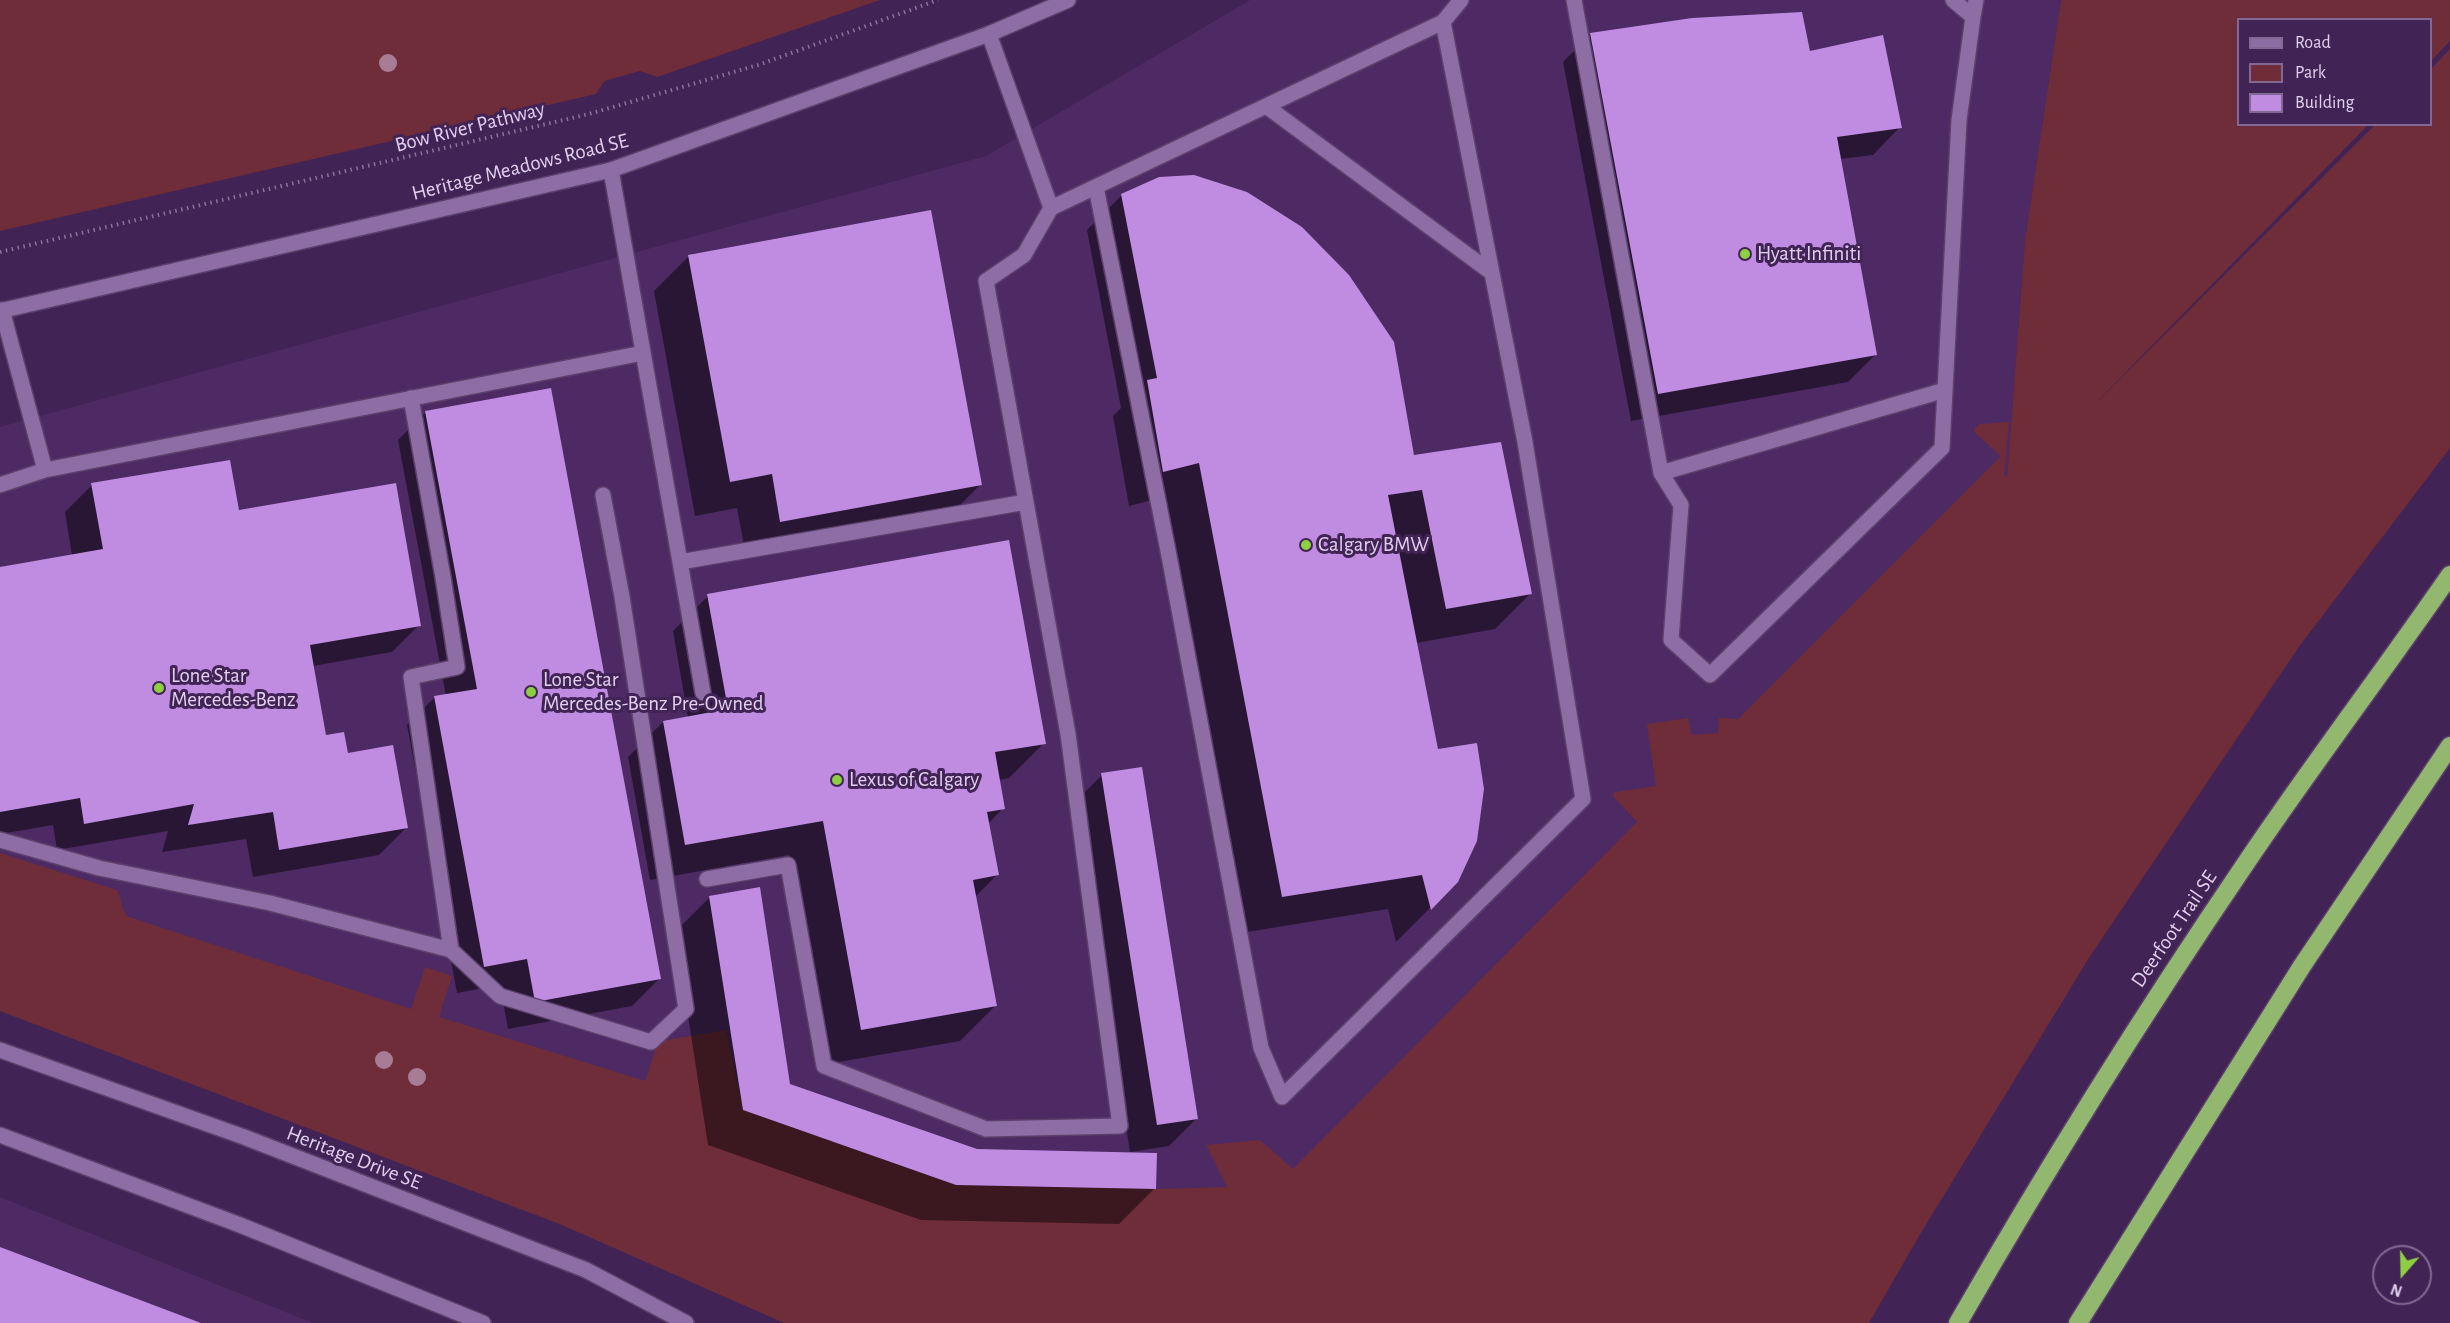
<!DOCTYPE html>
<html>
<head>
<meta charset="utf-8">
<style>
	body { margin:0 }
	#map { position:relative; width:2450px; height:1323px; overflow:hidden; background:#422355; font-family:"Alegreya Sans",sans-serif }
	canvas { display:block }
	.legend { position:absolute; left:2237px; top:18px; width:195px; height:108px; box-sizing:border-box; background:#422355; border:2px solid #826892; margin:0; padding:8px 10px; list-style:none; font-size:18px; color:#e1cfee }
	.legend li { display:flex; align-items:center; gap:12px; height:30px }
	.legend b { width:30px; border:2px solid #826892 }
	.north { position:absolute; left:2372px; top:1245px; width:60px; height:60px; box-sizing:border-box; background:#422355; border:2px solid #826892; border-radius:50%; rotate:200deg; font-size:16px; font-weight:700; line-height:24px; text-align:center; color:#e1cfee }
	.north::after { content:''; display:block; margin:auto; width:21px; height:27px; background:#8ece43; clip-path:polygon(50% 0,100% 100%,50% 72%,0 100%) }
</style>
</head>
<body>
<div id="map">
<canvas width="2450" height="1323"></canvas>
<ul class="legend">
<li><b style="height:8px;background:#8e6da4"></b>Road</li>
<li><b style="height:16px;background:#6f2d3a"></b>Park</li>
<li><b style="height:16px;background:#bf8ce1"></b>Building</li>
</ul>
<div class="north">N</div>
</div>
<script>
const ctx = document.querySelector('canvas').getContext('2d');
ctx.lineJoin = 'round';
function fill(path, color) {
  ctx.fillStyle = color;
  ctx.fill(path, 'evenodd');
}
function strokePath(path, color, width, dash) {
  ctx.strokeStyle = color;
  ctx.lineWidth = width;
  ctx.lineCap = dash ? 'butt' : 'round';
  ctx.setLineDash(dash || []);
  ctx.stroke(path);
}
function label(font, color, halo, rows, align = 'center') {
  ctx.font = font + ' "Alegreya Sans",sans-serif';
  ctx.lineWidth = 6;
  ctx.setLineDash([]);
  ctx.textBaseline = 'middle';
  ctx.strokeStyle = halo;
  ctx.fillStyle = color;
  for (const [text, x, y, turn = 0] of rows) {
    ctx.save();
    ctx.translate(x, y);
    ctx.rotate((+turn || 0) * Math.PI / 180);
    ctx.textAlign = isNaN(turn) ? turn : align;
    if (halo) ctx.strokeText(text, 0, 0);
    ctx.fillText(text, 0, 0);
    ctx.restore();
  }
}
fill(new Path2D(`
	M1250 0H2061L2025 240 2007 477 1294 1227H967L0 888V427L986 156Z
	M0 1197 313 1323H0Z`), '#4d2a63');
fill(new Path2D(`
	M0 0H880L657 77 640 71 604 81 596 94 0 231Z
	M2061 0H2450V41L2431 61 2430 20H2238V124L2368 125 2087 412 2375 125 2430 124 2431 69 2450 49V448L2298 648 2092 953 1919 1236 1869 1323H784L562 1225 0 1011V853L117 890 126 916 411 1009 425 967 452 976 439 1017 645 1081 657 1045 661 1041 726 1030 743 1110 956 1185 1156 1189 1227 1187 1206 1145 1260 1140 1293 1169 1637 822 1613 796 1615 792 1656 786 1647 724 1688 718 1692 735 1718 733 1719 718 1738 719 2001 456 1975 433 1974 429 1980 424 2009 422 2004 476 2007 477 2025 240Z`), '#6f2d3a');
fill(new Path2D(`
	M1591 34 1900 127 1873 155 1840 159 1875 355 1848 382 1631 421 1563 62Z
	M1122 195 1413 456 1530 594 1495 629 1416 643 1457 881 1396 942 1388 909 1247 932 1164 497 1129 506 1113 416 1121 408 1087 230Z
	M689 256 981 484 946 519 746 556 737 508 695 516 654 291Z
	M426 412 659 979 632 1006 508 1029 500 985 457 993 407 725 434 698 446 696 398 440Z
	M92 485 238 512 419 625 392 652 313 666 325 736 346 755 406 828 379 855 253 877 246 839 162 852 168 831 57 850 53 825 0 834V568L72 556 65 512Z
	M708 596 1044 743 1009 778 998 780 1003 808 988 824 997 875 975 897 995 1006 960 1041 827 1064 789 855 650 880 628 757 663 722 688 718 673 631Z
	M1102 775 1197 1118 1169 1146 1130 1152 1075 802Z
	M710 897 789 1085 977 1151 1154 1189 1119 1224 921 1220 708 1145 675 932Z`), '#0007');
fill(new Path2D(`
	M1802 12 1810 51 1883 35 1902 128 1837 137 1877 355 1658 394 1590 33 1692 18Z
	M1194 175 1247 192 1302 227 1349 275 1394 342 1414 455 1501 442 1532 594 1446 609 1422 490 1388 495 1438 749 1477 743 1484 789 1477 841 1458 882 1431 910 1422 875 1282 897 1199 463 1163 472 1147 380 1157 378 1121 194 1159 177Z
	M931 210 982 485 780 522 772 474 730 482 688 255Z
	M551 388 661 979 535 1002 527 959 484 967 434 696 477 689 425 411Z
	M230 460 239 510 396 483 421 626 310 645 326 735 344 732 348 753 393 745 408 828 279 850 273 812 188 825 194 804 84 824 80 798 0 812V567L103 549 91 483Z
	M1009 540 1046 744 995 752 1005 809 987 812 999 875 973 880 997 1006 861 1030 823 821 685 845 663 721 728 709 707 594Z
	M1142 767 1198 1119 1157 1125 1101 773Z
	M760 887 790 1084 977 1149 1157 1153 1156 1189 956 1185 743 1110 709 896Z
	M0 1247 201 1323H0Z`), '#bf8ce1');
const service = new Path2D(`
	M1574 0 1661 473 1681 505 1671 640 1710 675 1942 448 1959 120 1973 17
	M1953 0 1973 17 1976 0
	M989 34 1051 208 1443 22 1461 0
	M1266 106 1492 273
	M611 170 703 693
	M1096 187 1169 556 1261 1048 1282 1097 1583 799 1525 442 1443 22
	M2 310 45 470 643 353
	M1661 473 1945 390
	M0 485 45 470
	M680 562 1026 502
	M0 840 99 868 270 903 451 950 411 677 457 667 443 577 411 398
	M707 879 788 865 824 1066 986 1129 1120 1126 1068 734 986 281 1024 255 1051 208
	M451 950 500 996 651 1042 686 1009 622 597 603 495`);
const secondary = new Path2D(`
	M0 311 611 170 989 34 1068 0
	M0 1050 244 1137 586 1270 686 1323
	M0 1135 240 1225 483 1323`);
const motorway = new Path2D(`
	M1958 1323C2048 1166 2144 1013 2246 863 2312 765 2383 672 2450 575
	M2078 1323 2302 966 2450 746`);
strokePath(service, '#5c406c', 18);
strokePath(secondary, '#5c406c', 18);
strokePath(motorway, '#5c406c', 21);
strokePath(new Path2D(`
	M0 252 589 114 758 65 938 0`), '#8b729b', 4, [1.5, 4.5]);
strokePath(service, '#8e6da4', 15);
strokePath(secondary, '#8e6da4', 15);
strokePath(motorway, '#92b870', 18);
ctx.fillStyle = '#a97c96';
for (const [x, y] of [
	[388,63],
	[384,1060],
	[417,1077]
]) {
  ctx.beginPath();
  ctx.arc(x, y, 9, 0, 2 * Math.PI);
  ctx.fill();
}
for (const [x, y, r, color] of [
	[1745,254,6,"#8ece43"],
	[1306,545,6,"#8ece43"],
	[159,688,6,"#8ece43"],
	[531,692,6,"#8ece43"],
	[837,780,6,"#8ece43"]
]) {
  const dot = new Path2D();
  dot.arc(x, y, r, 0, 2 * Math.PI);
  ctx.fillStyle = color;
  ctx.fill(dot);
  strokePath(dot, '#422355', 2);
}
label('21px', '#e1cfee', '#422355', [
	["Bow River Pathway",470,127,-14],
	["Heritage Meadows Road SE",520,167,-14],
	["Deerfoot Trail SE",2174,929,-56],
	["Heritage Drive SE",354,1158,21]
]);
label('21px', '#e1cfee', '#422355', [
	["Hyatt Infiniti",1757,254],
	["Calgary BMW",1318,545],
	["Lone Star",171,676],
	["Mercedes-Benz",171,700],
	["Lone Star",543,680],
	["Mercedes-Benz Pre-Owned",543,704],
	["Lexus of Calgary",849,780]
], 'left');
</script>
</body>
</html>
